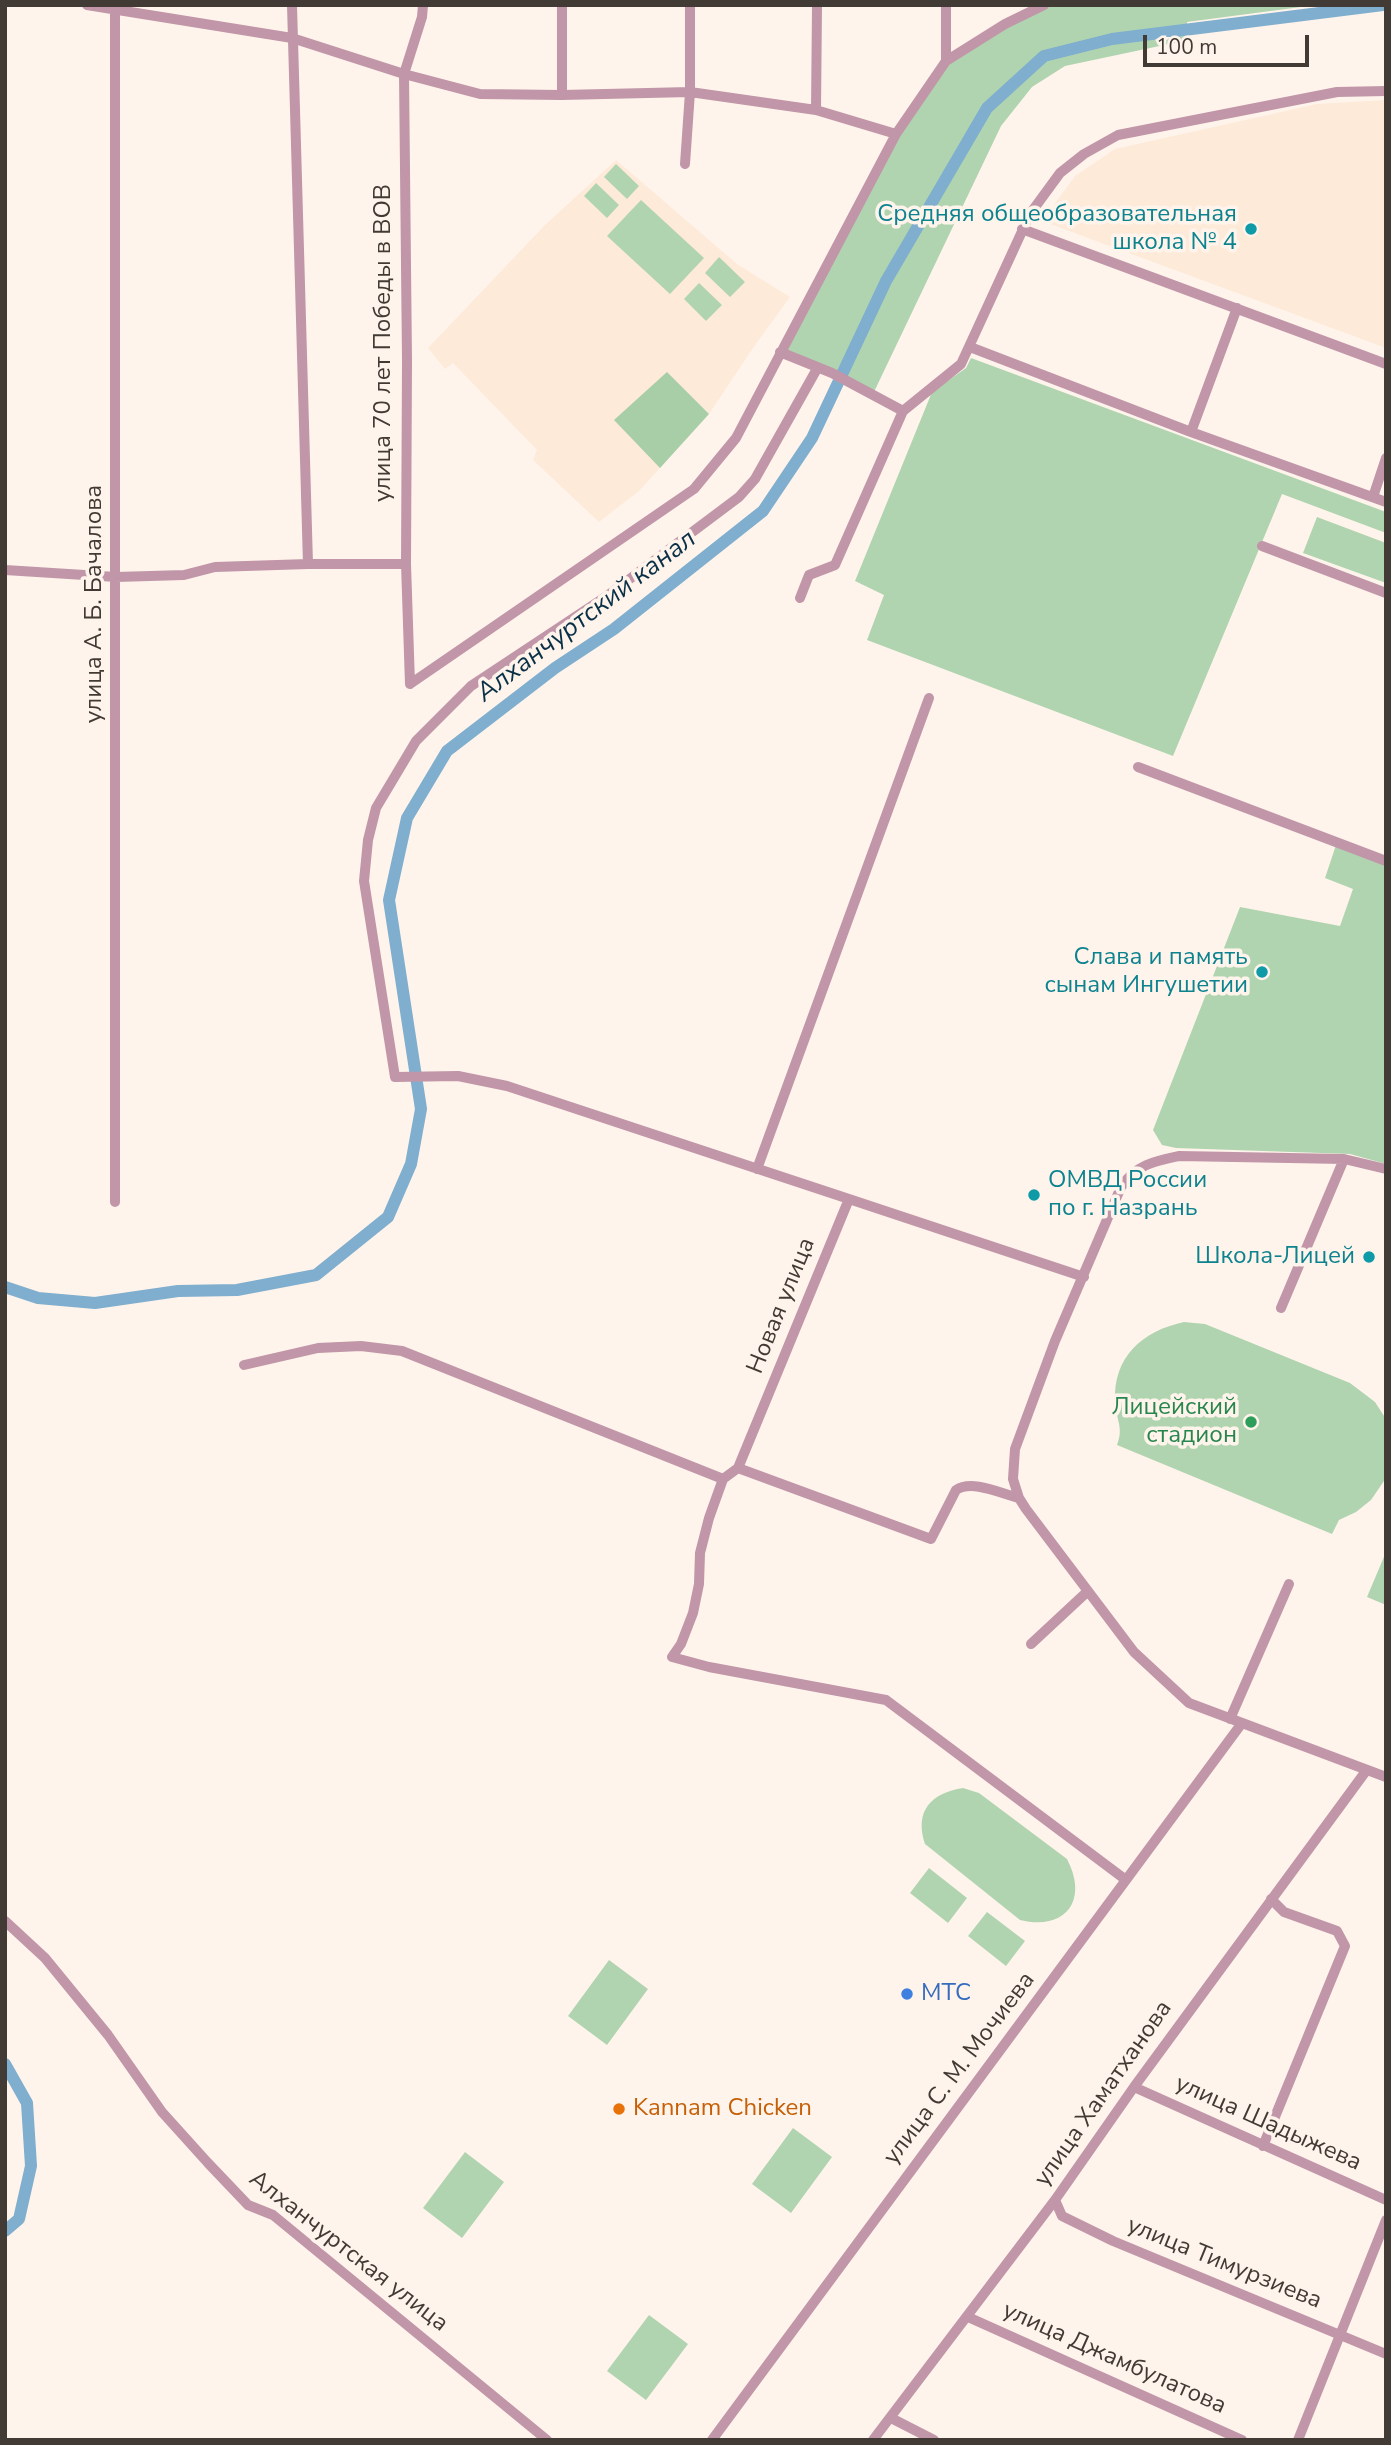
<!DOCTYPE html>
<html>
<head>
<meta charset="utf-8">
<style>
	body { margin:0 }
	#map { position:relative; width:1391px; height:2445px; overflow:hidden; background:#fff4eb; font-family:"Nunito Sans",sans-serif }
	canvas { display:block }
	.frame { position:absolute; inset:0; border:7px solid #423b35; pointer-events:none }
	.scale { position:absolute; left:1143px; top:35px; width:166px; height:32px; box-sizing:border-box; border:4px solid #423b35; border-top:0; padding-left:9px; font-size:21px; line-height:24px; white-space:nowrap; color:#423b35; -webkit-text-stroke:5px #fff4eb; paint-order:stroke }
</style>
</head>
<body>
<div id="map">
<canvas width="1391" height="2445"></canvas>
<div class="frame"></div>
<div class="scale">100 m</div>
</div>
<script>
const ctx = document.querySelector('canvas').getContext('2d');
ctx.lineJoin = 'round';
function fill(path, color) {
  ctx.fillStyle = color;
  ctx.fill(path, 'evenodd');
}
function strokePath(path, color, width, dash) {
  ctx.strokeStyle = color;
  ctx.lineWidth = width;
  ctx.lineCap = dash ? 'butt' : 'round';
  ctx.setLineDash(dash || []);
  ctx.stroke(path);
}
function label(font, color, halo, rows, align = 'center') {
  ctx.font = font + ' "Nunito Sans",sans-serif';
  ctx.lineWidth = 7;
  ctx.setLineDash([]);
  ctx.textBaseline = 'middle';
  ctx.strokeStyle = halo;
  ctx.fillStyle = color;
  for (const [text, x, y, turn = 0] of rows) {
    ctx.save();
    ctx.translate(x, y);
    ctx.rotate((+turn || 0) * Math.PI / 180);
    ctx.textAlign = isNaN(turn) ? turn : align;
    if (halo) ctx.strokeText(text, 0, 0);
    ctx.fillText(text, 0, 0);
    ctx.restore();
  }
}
fill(new Path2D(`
	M1386 100V348L1042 221 1075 176 1115 149 1317 104Z
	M616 160 737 264 790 297 753 348 709 414 639 491 599 522 533 460 537 450 453 363 445 369 428 348 545 225Z`), '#fdead9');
fill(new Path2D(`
	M1044 5H1316L1187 22 1188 40 1065 66 1032 87 1001 126 873 394 780 352 896 134 946 61Z
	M616 164 639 186 627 199 604 177Z
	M596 183 619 205 607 218 584 196Z
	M641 200 704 258 670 294 607 236Z
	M719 257 745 282 730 297 705 273Z
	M699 283 722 305 706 321 684 299Z
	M971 358 1386 512V533L1282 494 1173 756 867 640 884 595 855 581 932 392 966 368Z
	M1317 517 1386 543V583L1303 553Z
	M1336 845 1386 865V1164L1350 1154 1176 1148 1162 1145 1153 1130 1240 907 1340 926 1353 889 1325 878Z
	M1184 1322 1205 1324 1350 1383 1375 1402 1386 1419V1478L1371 1500 1356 1512 1339 1520 1332 1534 1117 1445C1124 1427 1116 1420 1115 1402 1113 1357 1142 1331 1184 1322Z
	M1386 1552V1605L1367 1597Z
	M963 1788 979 1793 1067 1859C1089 1901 1065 1931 1020 1920L925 1844C914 1811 931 1793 963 1788Z
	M929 1868 967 1898 948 1923 910 1893Z
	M987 1912 1025 1941 1006 1966 968 1936Z
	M609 1960 648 1989 607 2045 568 2016Z
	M793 2128 832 2157 791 2213 752 2184Z
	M465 2152 504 2182 462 2238 423 2208Z
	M649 2315 688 2344 646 2400 607 2371Z`), '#b1d4b0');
fill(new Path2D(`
	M667 372 709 414 660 468 614 420Z`), '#a8cea7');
strokePath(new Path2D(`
	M5 1287 38 1298 95 1303 178 1291 237 1290 316 1275 388 1217 411 1164 421 1109 389 900 407 818 447 751 555 668 614 629 763 511 812 438 886 281 987 108 1044 56 1112 39 1383 5
	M5 2064 27 2103 31 2166 19 2219 5 2231`), '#7faece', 12);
strokePath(new Path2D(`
	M87 5 292 38 404 74 480 94 562 95 690 92 816 110 896 134
	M115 5V1202
	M292 5 308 564
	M562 5V95
	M946 5V61
	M816 110 817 5
	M685 164 690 92V5
	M1022 229 1386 364
	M970 347 1191 432 1386 502
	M780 352 832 373 903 411
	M818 367 755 479 739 497 607 596 471 686 416 741 376 808 368 840 364 881 395 1077 458 1076 507 1086 849 1199
	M1191 432 1237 308
	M1373 497 1386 458
	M1262 546 1386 593
	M5 570 116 577 184 575 215 567 308 564H406
	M800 598 809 575 835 565 903 411 961 364 1030 214 1060 173 1084 154 1118 135 1337 92 1386 91
	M410 684 694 489 736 438 896 134 946 61 1005 24 1044 5
	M410 684 406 564 407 361 404 74 422 17 423 5
	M1138 767 1386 861
	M757 1169 929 698
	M1386 1169 1344 1159 1179 1156C1155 1161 1135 1165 1121 1187L1055 1341 1015 1449 1013 1479 1019 1498 1026 1509 1134 1652 1189 1703 1386 1777
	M1084 1277 849 1199 738 1468 723 1479 709 1518 700 1553 699 1584 693 1613 681 1644 672 1657 709 1667 886 1700 1126 1880
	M1281 1308 1344 1159
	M244 1365 318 1348 361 1346 402 1351 723 1479
	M738 1468 931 1539 956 1490C972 1479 1002 1494 1019 1498
	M1031 1644 1088 1591
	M1230 1719 1289 1584
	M5 1921 45 1958 108 2035 162 2112 208 2163 248 2205 273 2215 547 2440
	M1134 2087 1386 2200
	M1263 2146 1345 1946 1337 1931 1284 1912 1271 1899
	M1055 2200 1062 2216 1113 2241 1386 2354
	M968 2317 1242 2440
	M891 2418 934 2440
	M712 2440 1242 1723
	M873 2440 1055 2200 1134 2087 1366 1771
	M1298 2440 1386 2220`), '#c196a9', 10);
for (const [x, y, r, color] of [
	[1251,229,7,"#0f9aa8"],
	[1262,972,7,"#0f9aa8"],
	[1034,1195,7,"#0f9aa8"],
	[1369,1257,7,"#0f9aa8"],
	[1251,1422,7,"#2e9e5b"],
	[907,1994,7,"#3f7fe0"],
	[619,2109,7,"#e8710a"]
]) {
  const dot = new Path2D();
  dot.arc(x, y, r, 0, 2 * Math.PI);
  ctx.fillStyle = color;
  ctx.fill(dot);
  strokePath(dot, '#fff4eb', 2.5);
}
label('24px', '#0d838f', '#fff4eb', [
	["Средняя общеобразовательная",1237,215],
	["школа № 4",1237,243],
	["Слава и память",1248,958],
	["сынам Ингушетии",1248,986],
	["ОМВД России",1048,1181,"left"],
	["по г. Назрань",1048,1209,"left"],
	["Школа-Лицей",1355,1257]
], 'right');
label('24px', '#423b35', '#fff4eb', [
	["улица 70 лет Победы в ВОВ",384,343,-90],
	["улица А. Б. Бачалова",95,604,-90],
	["Новая улица",782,1306,-68],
	["улица С. М. Мочиева",960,2069,-53],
	["улица Хаматханова",1104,2094,-55],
	["улица Шадыжева",1268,2124,24],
	["Алханчуртская улица",348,2252,38],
	["улица Тимурзиева",1224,2264,22],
	["улица Джамбулатова",1114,2359,24]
]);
label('24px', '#27864d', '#fff4eb', [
	["Лицейский",1237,1408],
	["стадион",1237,1436]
], 'right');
label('24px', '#366cbe', '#fff4eb', [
	["МТС",921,1994]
], 'left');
label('24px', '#c56008', '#fff4eb', [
	["Kannam Chicken",633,2109]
], 'left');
label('italic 26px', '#093047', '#fff4eb', [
	["Алханчуртский канал",587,617,-37]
]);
</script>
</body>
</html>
